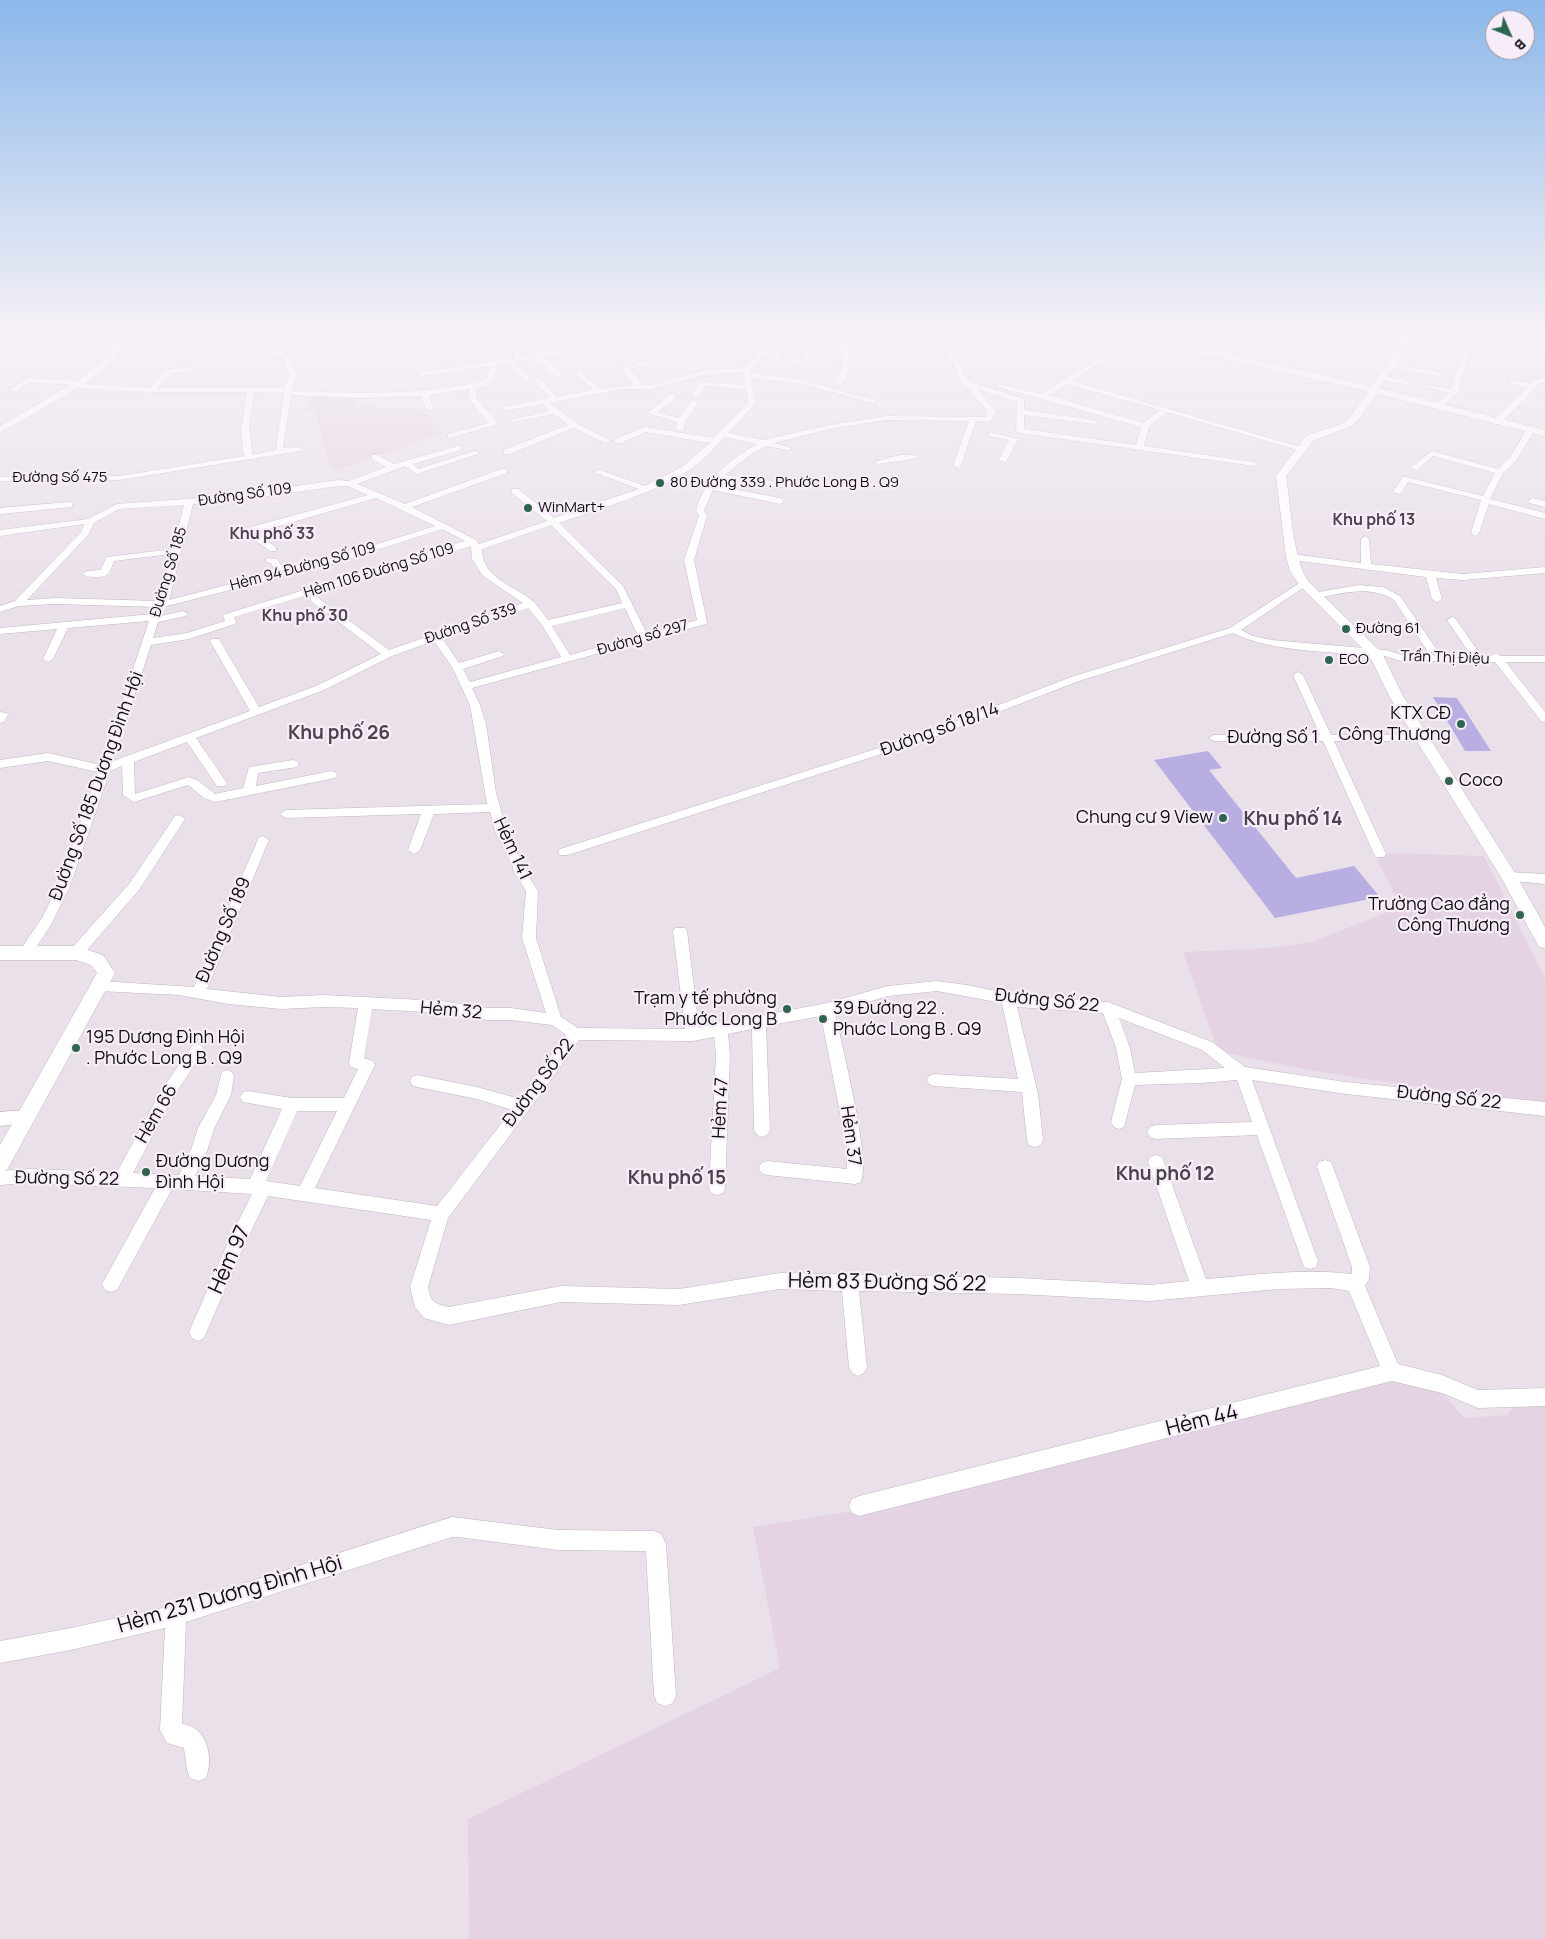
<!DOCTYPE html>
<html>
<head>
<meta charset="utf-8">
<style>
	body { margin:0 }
	#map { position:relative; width:1545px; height:1939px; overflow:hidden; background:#eae0ea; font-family:Manrope,sans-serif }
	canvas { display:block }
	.north { position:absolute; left:1485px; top:10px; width:50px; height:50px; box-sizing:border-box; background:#f7edf8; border:1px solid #9a939b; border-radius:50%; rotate:134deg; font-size:14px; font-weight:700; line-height:20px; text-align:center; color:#0f0c0f }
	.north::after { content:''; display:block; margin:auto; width:18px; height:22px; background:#2d664f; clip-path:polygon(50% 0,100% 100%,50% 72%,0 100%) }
</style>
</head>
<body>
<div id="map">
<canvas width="1545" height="1939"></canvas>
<div class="north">B</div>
</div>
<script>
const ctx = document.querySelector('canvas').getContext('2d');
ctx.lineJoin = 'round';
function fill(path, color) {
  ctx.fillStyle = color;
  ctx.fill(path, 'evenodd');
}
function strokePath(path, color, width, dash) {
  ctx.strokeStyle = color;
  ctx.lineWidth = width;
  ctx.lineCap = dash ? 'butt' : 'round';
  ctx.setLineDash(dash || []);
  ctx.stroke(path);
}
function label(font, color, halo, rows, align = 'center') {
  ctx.font = font + ' Manrope,sans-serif';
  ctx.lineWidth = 4.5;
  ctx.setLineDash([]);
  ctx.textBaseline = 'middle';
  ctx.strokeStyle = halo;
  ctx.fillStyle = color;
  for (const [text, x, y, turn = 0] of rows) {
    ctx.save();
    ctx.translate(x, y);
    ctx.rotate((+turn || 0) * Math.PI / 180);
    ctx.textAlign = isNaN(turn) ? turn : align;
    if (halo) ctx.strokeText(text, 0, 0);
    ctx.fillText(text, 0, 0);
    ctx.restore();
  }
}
fill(new Path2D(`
	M309 394 360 396 352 407 417 408 432 419 443 433 335 471 328 462 315 411 308 412Z
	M1388 853 1484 856 1545 979V1103L1412 1086 1314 1071 1230 1054 1216 1046 1183 952 1271 948 1312 942 1401 907 1377 860Z
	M1388 1378 1439 1389 1464 1418 1507 1415 1514 1407 1545 1406V1939H469L468 1819 780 1668 753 1527 859 1510Z`), '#e3d3e3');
fill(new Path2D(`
	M1433 697 1457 698 1491 751H1465Z
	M1208 751 1222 768 1209 770 1296 878 1354 866 1380 897 1275 918 1154 760Z`), '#b8aee1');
const minor = new Path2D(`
	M20 332H27L0 349V344Z
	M235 332H241L246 342 289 355 297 376 291 391C356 393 420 396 483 381L488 378 490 366 422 376 418 374 422 372 515 358 511 343H515L521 357 568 348 595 332H602L572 351 543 357 560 372V376H554L536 358 514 362 530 379 526 381 507 363 499 365C489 381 499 382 476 388L477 399 498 424 451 438H448V434L489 423 469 399V389L429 395 433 408 429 410 425 408 421 396 362 398 291 395 283 448 298 447 302 449 301 451 119 480 0 481V477L119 476 244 456 241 432 247 392H151L76 388H73V385L29 382 16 392 9 390 28 378 80 381H83V384L149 388 167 369 189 368H192V372L172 373 157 388H284L289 376 284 358 241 345ZM254 392 284 393 276 450 252 455 249 423Z
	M774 332H780L779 336 805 337 808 339 805 341 783 340 785 345 779 358 776 360 773 358 779 345 777 342 750 370V373L803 380 877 401 873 403 803 384 751 378 756 403 728 433 763 440 830 425 886 416 986 417 988 412 959 378 954 363 927 332H933L959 361 965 376 971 382 1024 399V410L1094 420 1098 422 1094 424 1024 415V429L1136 445 1141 427 995 386 999 384 1041 394 1117 347 1120 349 1119 350 1072 381 1304 448 1297 450 1167 412 1149 427 1144 446 1254 462 1258 464 1254 466 1020 433 1016 431 1017 402 977 389 996 412 991 421H976L960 468 953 466 969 421 886 420 830 429 774 443 792 448 788 450 766 446 750 455 725 475 780 482 784 485 783 487 720 479 716 486 780 498 784 501 780 504 713 490 704 510 707 516 694 560 707 622 706 624 472 688 480 705 486 724 496 793 507 831 526 872 538 891 536 938 561 1017 578 1028 685 1029 673 931 675 928H685L687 931 699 1028 720 1022 723 1023 827 1003 888 986 937 981 967 985 1020 996 1108 1002 1212 1042 1245 1067 1346 1082 1545 1102V1116L1346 1094 1252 1080 1318 1261 1316 1267 1310 1269 1304 1267 1302 1261 1257 1135 1155 1139 1150 1137 1147 1132 1150 1127 1155 1125 1252 1122 1237 1080 1202 1083 1135 1085 1124 1127 1119 1129 1114 1127 1111 1122 1122 1079 1116 1048 1103 1013 1017 1007 1038 1094 1043 1140 1041 1145 1035 1147 1029 1145 1027 1140 1022 1092 934 1086 929 1084 927 1080 929 1076 934 1074 1018 1079 1002 1003 937 991 888 996 835 1012C841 1043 871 1159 861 1182L855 1184 767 1175 761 1173 759 1168 761 1163 767 1161 847 1169V1148L821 1016 766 1026 770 1130 767 1135 762 1137 757 1135 754 1130 752 1029 728 1034 730 1055 725 1188 723 1193 717 1195 711 1193 709 1188 716 1055 714 1037 693 1041 579 1040 543 1091 448 1218 428 1287C430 1302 435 1304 449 1307L561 1286 679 1289 780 1273 1018 1278 1150 1285 1189 1281 1148 1162 1150 1157 1156 1155 1162 1157 1164 1162 1206 1279C1254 1275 1303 1268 1352 1274V1267L1317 1167 1319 1162 1325 1160 1331 1162 1333 1167 1370 1267 1369 1279 1365 1286 1398 1364 1442 1375 1478 1390 1545 1388V1406L1478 1408 1442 1393 1392 1381 859 1516 852 1513 849 1506 852 1499 859 1496 1380 1366 1349 1291 1331 1288 1278 1289 1150 1301 1018 1294 859 1291 867 1367 864 1373 858 1376 852 1373 849 1367 842 1291 780 1289 679 1305 561 1302 449 1325 424 1318 415 1307 410 1287 431 1220 268 1196 242 1250 204 1338 198 1341 192 1338 189 1332 229 1240 252 1194 172 1189 117 1290 111 1292 105 1290 102 1284 155 1188 27 1183 0 1185V1171L27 1169 117 1172 162 1089 192 1046 197 1044 202 1046 204 1050 172 1099 133 1173 179 1175 191 1150 198 1128 216 1095 222 1072 227 1070 232 1072 234 1076 231 1095 214 1129 207 1151 195 1176 250 1179 282 1109 243 1102 240 1097 243 1092 248 1091 292 1098H344L358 1069 351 1067 349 1063 358 1008 323 1007 281 1009 228 1004 179 995 99 991 94 990 92 986 94 982 99 981 194 987 259 837 263 836 269 840 207 989 281 997 323 995 442 1001 487 1008H511L546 1013 522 938 526 891 514 872 512 864 495 831 490 812 434 814 420 850 414 854 408 850 421 814 286 818 280 814 286 810 487 804 470 705 452 667 434 641 392 656 324 690 196 738 227 783 225 786H217L187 742 134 762 135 794 189 777 197 780 215 794 243 788 249 767 293 760 297 761 299 764 297 767 258 773 256 786 331 771 335 772 337 775 335 778 215 802 204 798 188 785 134 802 123 795 122 766 110 771 70 886 52 923 30 957 25 958 20 957 18 953 42 918 58 886 98 772 48 761 0 768V760L48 753 101 765 149 621 68 628 53 659 48 662 43 659 57 629 0 634V628L152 614 156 607 55 604 19 606 0 612V606L15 601 81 532 84 524 0 536V530L88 519 117 504 225 496 338 480 349 481 386 467 372 459V455H378L394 464 458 446H461V450L413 464 418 469 474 451 481 453 417 474 405 466 357 484 405 504 501 469H507V473L412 507 476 540 479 544 547 521 512 493V489H518L554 518 639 489 593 472 600 470 645 486 682 467 710 443 646 432 621 443H615V439L645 427 714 438 748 403 746 389 704 386 699 397 692 395 699 382H702L745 385 743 372 707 374 652 389H622L550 403 576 423 612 441 605 443 574 428 510 454H504V450L568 425 554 414 514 422 510 420 549 411 543 404 503 411V407L550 398 535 382V378H541L556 397 593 390 576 373 580 371 600 389 634 385 622 368 650 360 654 362 652 363 630 369 642 385H652L707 370 744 368 771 341ZM1067 384 1160 410 1144 423 1048 395ZM725 437 757 444C729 460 705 479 696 510L699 516 684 560 697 620 647 634 623 586 559 523C602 508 649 495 688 471 702 462 713 449 725 437ZM338 486H348L368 495 251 527 245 533 270 551H276V547L255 533 376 498 435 526 330 559 284 570 277 559 266 558V562L271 563 276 572 169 600 193 504 225 502ZM184 505 173 549 107 557 100 570 87 571 82 574C87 578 105 579 109 573 111 570 112 565 114 561L171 554 159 601 55 598 27 600 88 535 94 523 119 509ZM551 525 616 589 622 603 548 620C544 615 539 607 534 602 515 585 482 579 482 549ZM442 529 465 541 225 614 223 616 225 621 187 633 153 638 158 622 186 616 188 614 183 611 161 616 167 606 336 563ZM471 546 472 559 483 576 523 603 389 650 317 597H311V601L381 654 316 686 259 707 219 639H211L210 641 250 711 113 761 151 645 189 639 235 624 236 622 234 617ZM528 608 542 625 561 657 470 682 463 669 503 656 504 654 499 651 459 663 442 638ZM625 608 638 636 570 655 552 626ZM372 1009 442 1013 487 1020H511L552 1025 566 1035 520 1099 477 1087 417 1075 412 1077 410 1081 412 1085 417 1087 477 1099 512 1110 437 1206 315 1188 375 1065 373 1061 364 1058ZM1119 1018 1202 1050 1225 1068 1135 1073 1130 1048ZM297 1111H337L300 1186 266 1181Z
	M845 332H851L852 336 848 349 850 352 848 361 851 368 841 385 834 383 843 368 840 361 843 354 813 350 807 360 790 365 786 363 802 358 809 347 841 349 846 336Z
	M893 332H899L904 348 910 349V351H899Z
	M1462 332H1468L1470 352 1459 384V392L1441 408H1435V404L1450 393 1424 387 1428 385 1451 389 1464 352Z
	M342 345 344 346 355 362 353 363 347 362 339 347Z
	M1388 364 1439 372 1443 374 1439 376 1391 368 1387 366Z
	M1381 376 1408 381 1412 383 1408 385 1384 380H1381Z
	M1509 379 1531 384 1535 379H1545V383H1540L1500 424H1494V420L1527 388 1509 383Z
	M671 394 678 396 657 412 679 418 692 400 699 402 685 421 683 431 676 429 677 422 647 413Z
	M1528 427 1535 429 1516 461 1503 473 1490 499 1545 513V519L1489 504 1479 533 1475 536 1471 533 1481 500 1408 482 1400 494 1393 492 1403 477H1406L1483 496 1495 473 1433 456 1417 470 1410 468 1432 451 1498 469 1510 458Z
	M989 432 1018 439 1006 462 999 460 1009 440 989 436Z
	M900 455H915L919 457C916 459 886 463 878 464L874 462Z
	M1532 498 1545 501V507L1529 503 1528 501Z
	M69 502 72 503V507L0 514V508Z
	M1365 536 1369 539 1371 564 1463 574 1545 567V573L1463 580 1436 578 1442 599 1437 602 1432 599 1426 577 1292 560 1287 557 1292 554 1361 563V539Z
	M1304 580 1307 581V585L1241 630 1253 636 1272 640 1386 650 1402 655 1491 656 1496 653 1501 656H1545V662H1506L1545 712V722L1541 721 1495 662 1401 661 1385 656C1340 652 1272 653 1233 633L1079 681 934 737 568 855H560L558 852 560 849 926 733 1071 677 1230 628Z
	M1359 585 1383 587 1400 596 1437 650 1436 652H1428L1394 600C1371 585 1343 593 1318 598L1313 595 1318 592Z
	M1452 617 1455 618 1478 651 1477 653H1469L1468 651 1447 620Z
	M1298 672 1303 675 1331 735H1423L1429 738 1423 741H1334L1386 854 1384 857H1376L1374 854 1323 741H1214L1208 738 1214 735H1320L1293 675Z
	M0 712 7 713 8 715 4 722 0 723Z
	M179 815 185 819 139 890 81 957 76 958 71 957 69 953 71 949 129 884 175 816Z
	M1509 872 1545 874V884L1504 880 1503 877 1504 874Z
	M26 1110 31 1112 34 1117 31 1122 0 1126V1112Z
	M452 1517 558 1530 654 1531 661 1534 666 1544 676 1695 673 1703 665 1706 657 1703 654 1695 646 1551 558 1550 458 1537H452L186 1622 182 1724C207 1726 214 1758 206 1778L198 1781 190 1778 187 1770 184 1748 167 1743 160 1730 165 1628 71 1650 0 1663V1641L71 1628 176 1605Z`);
const tertiary = new Path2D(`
	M129 332H137L108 365 83 385 0 433V426L77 381 102 361Z
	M1394 332H1402L1408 340 1407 347 1359 419 1352 426 1314 440 1286 476C1291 506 1292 556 1308 581L1382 653 1403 696 1515 873 1545 927V948L1539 947 1502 879 1389 696 1369 655 1300 586 1290 571 1286 557 1276 476 1306 436 1346 422 1352 415 1399 347 1400 340Z
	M1403 332H1425L1434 334 1494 337 1545 344V350L1494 343 1433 340Z
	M0 946H76L103 955 115 973 7 1170 0 1173V1145L97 973 91 965 76 960H0Z`);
const secondary = new Path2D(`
	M1114 332H1130L1358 383 1545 430V436L1357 389 1119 335Z`);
strokePath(minor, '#bfb6bf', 1);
strokePath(tertiary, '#bfb6bf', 1);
strokePath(secondary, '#bfb6bf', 1);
fill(minor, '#fff');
fill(tertiary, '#fff');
fill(secondary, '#fff');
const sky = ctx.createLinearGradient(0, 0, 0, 603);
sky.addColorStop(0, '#8cb8ea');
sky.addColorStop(0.55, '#f6f1f6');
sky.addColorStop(1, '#f6f1f600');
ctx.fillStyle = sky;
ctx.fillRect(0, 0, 1545, 603);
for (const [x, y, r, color] of [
	[660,483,5,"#2d664f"],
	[528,508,5,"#2d664f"],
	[1346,629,5,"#2d664f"],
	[1329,660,5,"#2d664f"],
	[1461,724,5,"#2d664f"],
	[1449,781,5,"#2d664f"],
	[1223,818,5,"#2d664f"],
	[1520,915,5,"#2d664f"],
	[787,1009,5,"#2d664f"],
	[823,1019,5,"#2d664f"],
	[76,1048,5,"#2d664f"],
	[146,1172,5,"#2d664f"]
]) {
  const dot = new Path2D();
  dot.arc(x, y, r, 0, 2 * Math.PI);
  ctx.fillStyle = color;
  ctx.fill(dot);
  strokePath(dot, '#f7edf8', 2);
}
label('15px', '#0f0c0f', '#f7edf8', [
	["Đường Số 475",60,478],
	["Đường Số 109",245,495,-8],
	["Hẻm 94 Đường Số 109",303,567,-15],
	["Hẻm 106 Đường Số 109",379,571,-17],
	["Đường Số 185",169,572,-73],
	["Đường Số 339",471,624,-19],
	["Đường số 297",643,638,-16],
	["Trần Thị Điệu",1445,658,2]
]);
label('15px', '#0f0c0f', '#f7edf8', [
	["80 Đường 339 . Phước Long B . Q9",670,483],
	["WinMart+",538,508],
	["Đường 61",1356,629],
	["ECO",1339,660]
], 'left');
label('bold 16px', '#4b434b', '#f7edf8', [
	["Khu phố 13",1374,521],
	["Khu phố 33",272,535],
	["Khu phố 30",305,617]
]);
label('18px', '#0f0c0f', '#f7edf8', [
	["KTX CĐ",1451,714],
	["Công Thương",1451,735],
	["Coco",1459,781,"left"],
	["Chung cư 9 View",1213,818],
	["Trường Cao đẳng",1510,905],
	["Công Thương",1510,926],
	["Trạm y tế phường",777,999],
	["Phước Long B",777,1020],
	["39 Đường 22 .",833,1009,"left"],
	["Phước Long B . Q9",833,1030,"left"],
	["195 Dương Đình Hội",86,1038,"left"],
	[". Phước Long B . Q9",86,1059,"left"],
	["Đường Dương",156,1162,"left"],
	["Đình Hội",156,1183,"left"]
], 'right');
label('18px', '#0f0c0f', '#f7edf8', [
	["Đường số 18/14",940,730,-20],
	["Đường Số 1",1273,738],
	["Đường Số 185 Dương Đình Hội",97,786,-70],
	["Hẻm 141",512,849,65],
	["Đường Số 189",224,930,-67],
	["Đường Số 22",1047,1001,6],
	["Hẻm 32",451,1011,5],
	["Đường Số 22",539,1083,-53],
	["Đường Số 22",1449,1098,6],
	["Hẻm 47",721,1108,-87],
	["Hẻm 66",157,1114,-60],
	["Hẻm 37",850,1136,82],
	["Đường Số 22",67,1179,1]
]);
label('bold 19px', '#4b434b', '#f7edf8', [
	["Khu phố 26",339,734],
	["Khu phố 14",1293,820],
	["Khu phố 12",1165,1175],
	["Khu phố 15",677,1179]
]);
label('21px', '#0f0c0f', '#f7edf8', [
	["Hẻm 97",230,1260,-66],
	["Hẻm 83 Đường Số 22",887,1283,1],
	["Hẻm 44",1202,1421,-14],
	["Hẻm 231 Dương Đình Hội",230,1595,-16]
]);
</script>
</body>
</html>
